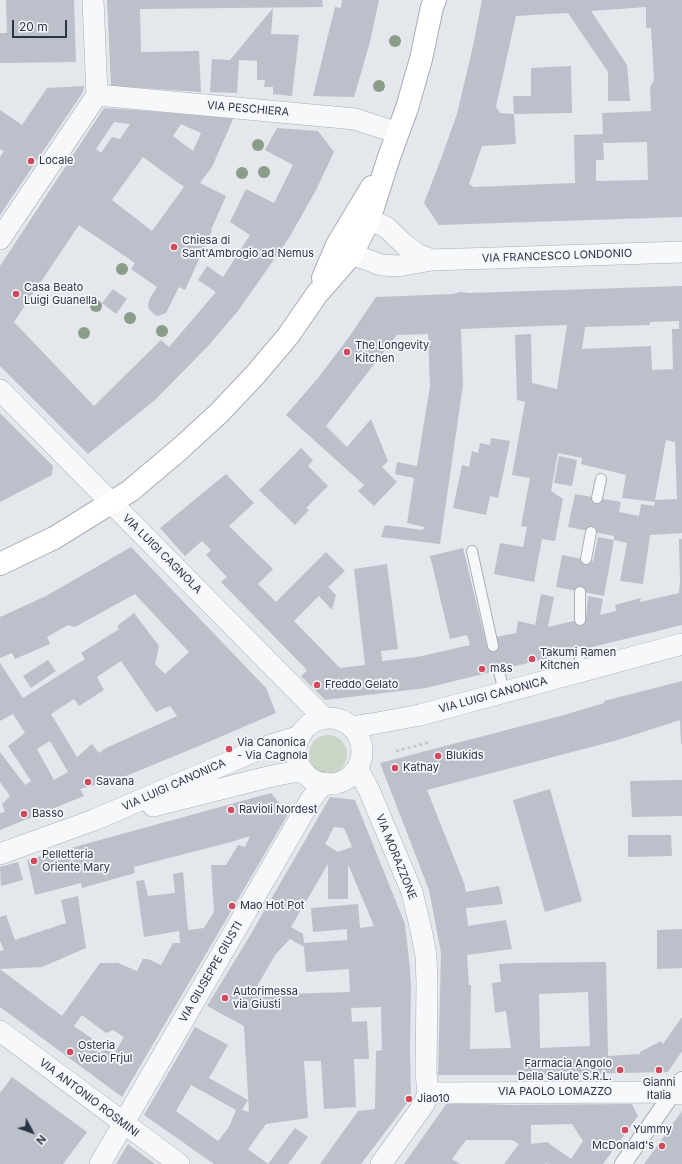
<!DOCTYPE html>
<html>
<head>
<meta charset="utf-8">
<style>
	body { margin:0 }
	#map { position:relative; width:682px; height:1164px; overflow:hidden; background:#e4e7ec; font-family:Inter,sans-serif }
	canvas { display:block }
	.north { position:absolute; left:12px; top:1112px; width:40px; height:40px; -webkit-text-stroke:3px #f4f6f9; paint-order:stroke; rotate:131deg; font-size:11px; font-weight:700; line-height:16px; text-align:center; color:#2b3445 }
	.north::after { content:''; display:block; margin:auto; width:14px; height:18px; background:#2b3445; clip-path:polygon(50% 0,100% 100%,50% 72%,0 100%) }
	.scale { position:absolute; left:12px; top:20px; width:55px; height:18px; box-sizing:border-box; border:2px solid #2b3445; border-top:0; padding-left:5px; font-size:12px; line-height:14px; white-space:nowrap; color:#2b3445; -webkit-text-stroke:3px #f4f6f9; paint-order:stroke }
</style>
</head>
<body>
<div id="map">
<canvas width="682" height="1164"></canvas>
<div class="north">N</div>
<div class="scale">20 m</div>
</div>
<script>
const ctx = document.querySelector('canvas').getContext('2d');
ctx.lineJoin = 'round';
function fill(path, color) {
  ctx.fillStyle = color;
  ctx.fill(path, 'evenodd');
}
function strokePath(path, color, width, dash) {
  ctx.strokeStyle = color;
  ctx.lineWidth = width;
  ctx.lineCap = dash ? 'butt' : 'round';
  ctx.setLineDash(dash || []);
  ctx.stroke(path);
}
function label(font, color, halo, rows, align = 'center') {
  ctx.font = font + ' Inter,sans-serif';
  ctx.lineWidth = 3.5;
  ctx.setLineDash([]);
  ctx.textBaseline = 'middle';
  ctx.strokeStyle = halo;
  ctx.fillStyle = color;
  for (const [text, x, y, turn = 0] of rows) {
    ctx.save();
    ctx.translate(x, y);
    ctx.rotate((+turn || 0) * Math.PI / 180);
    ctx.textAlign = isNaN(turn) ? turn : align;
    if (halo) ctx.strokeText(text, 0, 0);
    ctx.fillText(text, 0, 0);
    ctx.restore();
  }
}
fill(new Path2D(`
	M309 754a19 19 0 1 1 38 0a19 19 0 1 1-38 0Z`), '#c9d6c5');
fill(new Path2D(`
	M6 0H74L76 62 0 63V33H7Z
	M107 0H322L323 7 140 9 141 52 199 51 201 92 111 86Z
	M342 0H379L370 42 354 97 313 96 335 7 341 8Z
	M482 0H682V217L439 225 424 203 442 156 457 114 473 46ZM646 7V28H651L654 80 650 87 651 111 602 113 603 134 574 135 575 183 474 187 469 184 482 146 516 144 514 114 572 113 571 66 531 68V96H513L514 114 500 113 496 107 516 16 568 13 608 72V101H630L627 65 591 11ZM647 142 648 180 596 181V160H604L603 143Z
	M273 8 271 34 299 35 292 96 273 94V87H264L265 80H257V61L239 60 237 93 210 92 212 59 230 60Z
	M84 86 83 92 0 215V157L4 151 0 149V110L22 125 47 88Z
	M104 108 234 117 212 167 200 183 226 196 211 230 212 231 185 290 179 287 166 313 158 316 155 315 149 309 148 305 150 298 157 287 131 269 135 263 79 225 14 322 94 406 161 340 169 347 216 292 198 280 207 266 223 277 250 235 230 222 246 189 274 203 293 165 265 150 277 128 318 131 334 152 316 190 289 238 238 311 208 346 155 400 88 454 0 366V266ZM114 122 130 124 120 139 112 137 101 153 96 149ZM181 124 201 133 193 151 173 136ZM143 157 184 187 152 231 112 200Z
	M682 286V533L650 535 643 584 620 581 627 543 614 540 604 596 556 587 562 555 593 561 598 537 614 540V536L568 527 575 494 621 502 619 512 639 516 641 504 654 506 655 502 622 498 626 475 581 464 582 458 558 453 551 491 563 499 555 541 542 539 534 582 494 574 500 543 523 547 527 527 521 526 530 478 512 475 525 402 517 400 515 335 531 334 532 383 557 389 567 325 461 329 463 385 440 544 381 537 385 525 423 530 424 527 407 523 414 478 395 474 397 462 417 466 430 386 428 334 397 335 326 426 347 447 371 419 388 461 382 467 397 482 374 506 358 491 364 485 286 415 318 378 349 337 376 297 453 294 460 292 469 293ZM679 321V329H672L673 369 652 370 651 346 582 349 585 327 650 325V322ZM666 440 675 442 677 499 655 500Z
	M113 289 127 299 116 314 102 303Z
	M0 413 53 466 52 475 0 502Z
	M491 438 510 441 498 498 490 496 486 515 453 508 462 465 469 467 472 451 478 453 480 443 490 445Z
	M301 448 313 460 308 466 328 486 306 508 309 510 295 525 259 490Z
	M559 456 577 460 572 486 554 483Z
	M226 474 254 503 229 526 273 569 258 584 276 602 326 552 345 571 328 587 336 595 332 610 319 596 294 621 340 668 365 665 354 569 387 564 398 649 381 651 382 661 417 657 470 645 467 635 450 639 430 556 463 548 487 647 497 645 496 637 516 633 518 621 535 625 541 594 554 597 548 627 586 618 588 596 603 599 600 615 616 611 615 605 641 598 640 602 679 593 680 581 679 539H682V625L426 688 325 700 301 676 307 671 304 667 221 582 227 577 206 555 211 550 202 541 185 556 160 528Z
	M131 547 266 688 276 713 199 746 126 776 80 789 84 796 0 830V813L5 812 2 804 10 796 0 782V752L25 785 31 781 8 746 25 733 13 714 0 721V663L23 698 85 659 81 653 119 629 117 626 134 613 159 646 155 664 165 674 189 652 135 594 75 627 68 625 47 637 50 644 15 659 12 653 0 658V617L46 596ZM121 661 156 712 170 706 177 716 106 748 99 753 92 744 77 757 51 714 74 699 79 706 104 690 97 677ZM50 741 68 772 54 780 37 749Z
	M48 660 56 671 31 688 23 676Z
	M682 681V744H681L680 720 618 740 427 790 464 883 466 892 499 886 503 904 466 908 468 926 506 920 512 949 467 955 469 985H471L470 1049 511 1048 506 1011 495 1013 492 983 501 982 499 964 515 963 606 962 608 1056 640 1054V1052L661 1041 663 1044 682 1017V1051L668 1072 528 1075H438L441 953 429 890 380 763 564 715 604 703V701ZM588 992 590 1046 540 1048 539 994Z
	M682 780V816L632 817 630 781Z
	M550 789 582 901 545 912 513 800Z
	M271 793 288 814 122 1097 0 1007V969L62 1016 100 963H118L137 971 143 959H148L161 965 173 943H180L179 931 144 937 136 881 144 880 148 896 175 893 173 874 183 872 188 930 204 928 214 912 211 865H226L238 845 245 847 250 836 231 842 134 867 135 873 82 888 81 883 35 895 27 860ZM82 1015 106 1033 113 1030 124 1037 114 1054 74 1026Z
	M330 797 355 800 405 924 410 969 411 988 410 1048 411 1098 361 1164H320L358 1111 375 1109 376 1051 382 1050 381 1007 351 1008 352 1022 367 1021 369 1059H354L356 1107 324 1109 321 1061H304L308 1118 266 1124 248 1149 268 1164 295 1128 308 1137 288 1164H214L144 1115 195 1027 228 1045 209 1078 248 1100 242 1110 249 1112 244 1026 207 1006 248 939ZM334 827 344 828 352 847 338 852 325 844ZM328 864V899H348V864L374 926 360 928 358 904 311 908 313 932 347 929V940L304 943 303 934 291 927ZM290 939 304 947 306 972 349 969 350 992 252 995 275 955ZM191 1085 236 1110 229 1127 218 1141 176 1111Z
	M628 835H671L672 856 628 857Z
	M18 862 23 880 1 886 0 867Z
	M78 896 86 948 42 967 0 969V951L4 950 0 941V917L6 915 15 940 66 923 61 900Z
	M682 929V968L657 969V930Z
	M12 1077 87 1132 63 1164H0V1093Z
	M447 1103 512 1105 632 1104 638 1116 603 1164H548L546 1163 545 1164H504L519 1144 512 1140H466L452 1159 460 1164H404ZM572 1124 583 1141 571 1159 547 1142 531 1144V1125Z
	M682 1111V1164H644Z
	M128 1144 155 1164H116Z`), '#bbc0ca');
const service = new Path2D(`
	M597 498 601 479
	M472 551 493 646
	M586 559 591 532
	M580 620V592
	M578 651 583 671
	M499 671 504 692`);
const pedestrian = new Path2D(`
	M623 1164 682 1080`);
const minor = new Path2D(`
	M97 95 355 119 398 133
	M369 220 386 227 405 245 417 254 432 260
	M0 239 97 95 93 0
	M352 254 381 265 398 266 432 260 682 252
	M0 390 324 718
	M296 751a33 33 0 1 1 66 0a33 33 0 1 1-66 0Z
	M351 727 372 724 420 715 682 644
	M357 768 369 790 412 892 422 934 426 956 427 983 426 1072 428 1093 424 1104 381 1164
	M153 806 272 776 293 772H304
	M0 854 94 820 262 748 300 736
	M0 1031 179 1164
	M428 1093 660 1092 682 1094
	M100 1164 310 801 317 791 326 783`);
const secondary = new Path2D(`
	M323 278 337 245 372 187
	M0 564 54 538 130 491 181 448 219 413 255 375 288 336 317 294 352 254 369 220 389 157 407 108 421 59 432 7 435 0`);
strokePath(service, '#a9aeb7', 12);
strokePath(pedestrian, '#a9aeb7', 18);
strokePath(minor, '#a9aeb7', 22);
strokePath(secondary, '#a9aeb7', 24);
strokePath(new Path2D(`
	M396 751 431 742`), '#c2c5cb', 2.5, [3, 3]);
strokePath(service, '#f7f8fa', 10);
strokePath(pedestrian, '#f7f8fa', 16);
strokePath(minor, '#f7f8fa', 21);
strokePath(secondary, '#fff', 22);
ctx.fillStyle = '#899d89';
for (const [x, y] of [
	[395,41],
	[379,86],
	[258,145],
	[264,172],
	[242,173],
	[122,269],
	[96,306],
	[130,318],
	[162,331],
	[84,333]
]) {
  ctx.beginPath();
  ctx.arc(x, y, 6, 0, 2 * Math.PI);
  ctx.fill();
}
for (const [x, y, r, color] of [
	[31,161,4,"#d1495b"],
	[174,247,4,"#d1495b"],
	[16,294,4,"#d1495b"],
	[347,352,4,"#d1495b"],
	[532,659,4,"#d1495b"],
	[482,669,4,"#d1495b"],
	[317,685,4,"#d1495b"],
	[229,749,4,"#d1495b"],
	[438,756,4,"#d1495b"],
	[395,768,4,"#d1495b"],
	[88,782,4,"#d1495b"],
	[231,810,4,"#d1495b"],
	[24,814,4,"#d1495b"],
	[34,861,4,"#d1495b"],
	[232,906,4,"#d1495b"],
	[225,998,4,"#d1495b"],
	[70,1052,4,"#d1495b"],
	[620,1070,4,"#d1495b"],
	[659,1070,4,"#d1495b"],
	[409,1099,4,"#d1495b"],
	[625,1130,4,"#d1495b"],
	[662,1146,4,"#d1495b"]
]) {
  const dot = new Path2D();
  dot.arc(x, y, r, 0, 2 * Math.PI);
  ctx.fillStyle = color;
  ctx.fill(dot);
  strokePath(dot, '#f4f6f9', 1.5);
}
label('11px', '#2b3445', '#f4f6f9', [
	["VIA PESCHIERA",248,109,5],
	["VIA FRANCESCO LONDONIO",557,256,-2],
	["VIA LUIGI CAGNOLA",162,554,45],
	["VIA LUIGI CANONICA",493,695,-15],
	["VIA LUIGI CANONICA",174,785,-24],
	["VIA MORAZZONE",396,857,68],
	["VIA GIUSEPPE GIUSTI",211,972,-60],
	["VIA PAOLO LOMAZZO",555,1092],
	["VIA ANTONIO ROSMINI",89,1098,37]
]);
label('11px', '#2b3445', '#f4f6f9', [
	["Locale",39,161],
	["Chiesa di",182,241],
	["Sant'Ambrogio ad Nemus",182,254],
	["Casa Beato",24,288],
	["Luigi Guanella",24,301],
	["The Longevity",355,346],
	["Kitchen",355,359],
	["Takumi Ramen",540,653],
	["Kitchen",540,666],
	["m&s",490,669],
	["Freddo Gelato",325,685],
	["Via Canonica",237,743],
	["- Via Cagnola",237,756],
	["Blukids",446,756],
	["Kathay",403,768],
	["Savana",96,782],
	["Ravioli Nordest",239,810],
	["Basso",32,814],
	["Pelletteria",42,855],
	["Oriente Mary",42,868],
	["Mao Hot Pot",240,906],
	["Autorimessa",233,992],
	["via Giusti",233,1005],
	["Osteria",78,1046],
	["Vecio Frjul",78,1059],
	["Farmacia Angolo",612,1064,"right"],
	["Della Salute S.R.L.",612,1077,"right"],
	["Gianni",659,1083,"center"],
	["Italia",659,1096,"center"],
	["Jiao10",417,1099],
	["Yummy",633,1130],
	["McDonald's",654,1146,"right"]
], 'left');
</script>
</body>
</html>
